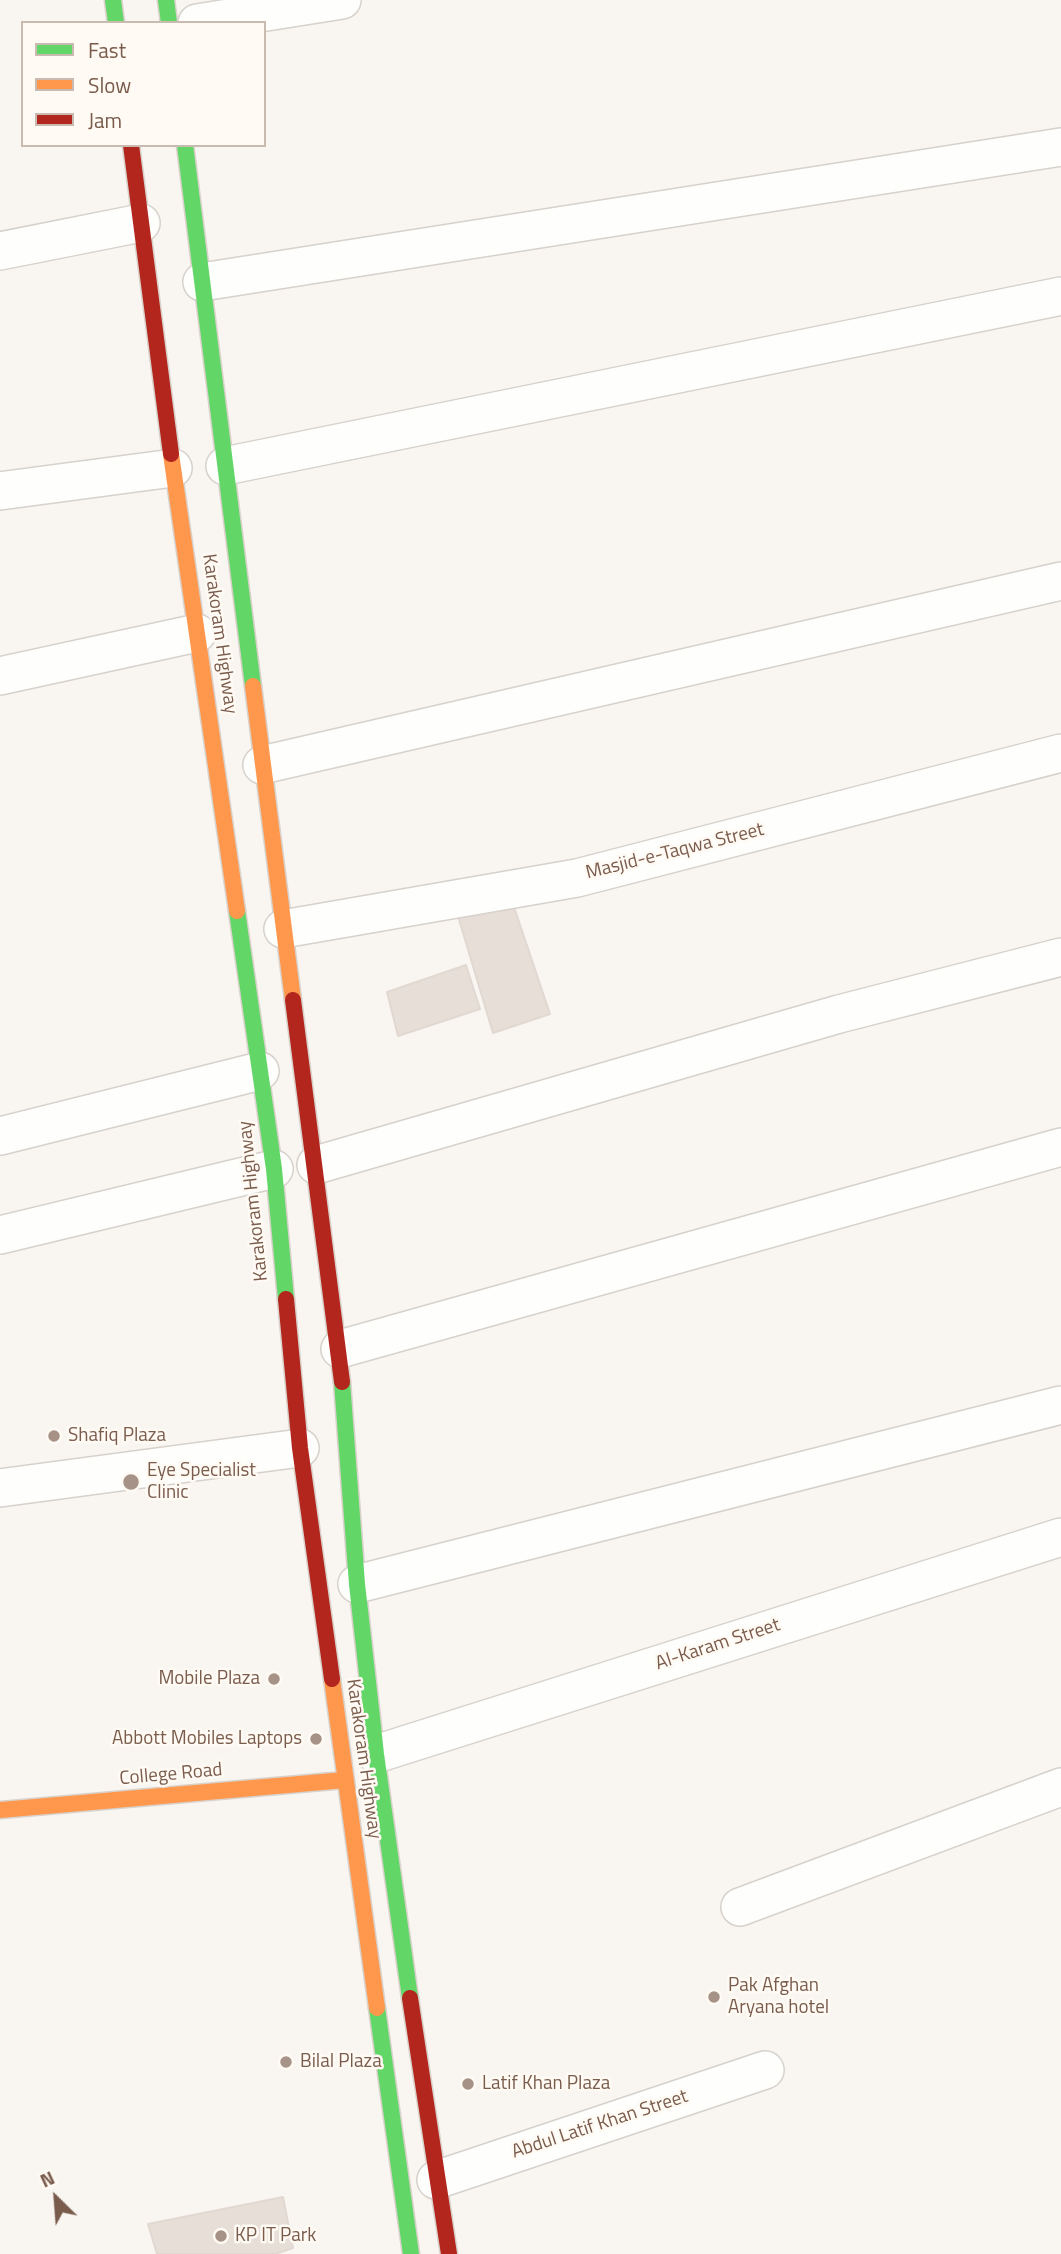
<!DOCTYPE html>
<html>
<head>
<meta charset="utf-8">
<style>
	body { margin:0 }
	#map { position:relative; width:1061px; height:2254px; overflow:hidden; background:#f9f5f0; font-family:"Titillium Web",sans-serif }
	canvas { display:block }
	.legend { position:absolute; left:21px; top:21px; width:245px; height:126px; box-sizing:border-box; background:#fffaf3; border:2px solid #cabbb1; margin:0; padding:9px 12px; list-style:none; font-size:21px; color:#7a5c4d }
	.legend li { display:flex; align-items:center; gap:14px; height:35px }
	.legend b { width:35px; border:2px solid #cabbb1 }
	.north { position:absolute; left:21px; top:2163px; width:70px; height:70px; -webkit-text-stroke:5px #fffaf3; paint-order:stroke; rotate:335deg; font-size:19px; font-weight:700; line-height:28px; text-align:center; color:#7a5c4d }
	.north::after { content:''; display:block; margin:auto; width:24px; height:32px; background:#7a5c4d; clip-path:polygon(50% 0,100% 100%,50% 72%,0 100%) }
</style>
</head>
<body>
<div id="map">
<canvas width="1061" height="2254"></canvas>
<ul class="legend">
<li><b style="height:9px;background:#63d668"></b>Fast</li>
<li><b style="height:9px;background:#ff974d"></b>Slow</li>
<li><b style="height:9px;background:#b3261e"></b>Jam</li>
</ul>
<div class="north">N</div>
</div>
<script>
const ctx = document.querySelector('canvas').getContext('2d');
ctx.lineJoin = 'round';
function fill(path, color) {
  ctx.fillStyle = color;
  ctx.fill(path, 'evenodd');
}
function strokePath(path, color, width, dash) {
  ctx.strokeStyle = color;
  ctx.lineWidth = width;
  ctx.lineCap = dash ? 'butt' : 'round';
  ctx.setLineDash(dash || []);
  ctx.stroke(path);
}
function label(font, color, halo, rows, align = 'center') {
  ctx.font = font + ' "Titillium Web",sans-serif';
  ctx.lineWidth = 5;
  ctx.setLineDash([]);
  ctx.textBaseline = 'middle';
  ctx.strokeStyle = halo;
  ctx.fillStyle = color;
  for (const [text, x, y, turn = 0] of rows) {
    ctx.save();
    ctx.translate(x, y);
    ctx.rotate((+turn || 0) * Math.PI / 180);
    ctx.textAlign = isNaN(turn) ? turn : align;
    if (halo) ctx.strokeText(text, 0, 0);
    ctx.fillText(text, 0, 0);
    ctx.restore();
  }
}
const building = new Path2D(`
	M509 892 550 1014 493 1033 455 906Z
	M466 965 480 1009 398 1036 387 992Z
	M283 2197 293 2248 275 2254H157L148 2224Z`);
fill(building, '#e6ded7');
strokePath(building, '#e2d8d2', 2);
const street = new Path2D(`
	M197 23 342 0
	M0 251 141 223
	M202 282 1061 147
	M225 466 1061 296
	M0 491 173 468
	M0 676 197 633
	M262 765 1061 581
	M283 929 577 878 1061 753
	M0 1136 260 1071
	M316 1165 839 1014 1061 957
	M0 1235 274 1169
	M340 1349 1061 1147
	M0 1488 300 1448
	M357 1584 1061 1405
	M376 1754 1061 1537
	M740 1907 1061 1787
	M436 2180 765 2070`);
const fast = new Path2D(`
	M113 0 116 23
	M166 0 169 23
	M185 145 253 686
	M237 911 274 1169 286 1299
	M342 1382 357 1584 376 1754 410 1998
	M377 2008 411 2254`);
const slow = new Path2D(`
	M171 454 237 911
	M253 686 293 1000
	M332 1679 377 2008
	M0 1810 345 1780`);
const jam = new Path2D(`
	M131 145 171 454
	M293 1000 342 1382
	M286 1299 300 1448 332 1679
	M410 1998 449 2254`);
strokePath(street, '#d7d1cb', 40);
strokePath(fast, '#d9d2cb', 19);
strokePath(slow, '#d9d2cb', 19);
strokePath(jam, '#d9d2cb', 19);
strokePath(street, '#fefefd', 37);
strokePath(fast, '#63d668', 16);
strokePath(slow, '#ff974d', 16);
strokePath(jam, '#b3261e', 16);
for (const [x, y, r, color] of [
	[54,1436,7,"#a69286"],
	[131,1482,9,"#a69286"],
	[274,1679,7,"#a69286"],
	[316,1739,7,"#a69286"],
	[714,1997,7,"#a69286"],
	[286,2062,7,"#a69286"],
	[468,2084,7,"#a69286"],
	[221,2236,7,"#a69286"]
]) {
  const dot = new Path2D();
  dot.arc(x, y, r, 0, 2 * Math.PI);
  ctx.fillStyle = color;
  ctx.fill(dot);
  strokePath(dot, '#fffaf3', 2.5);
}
label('19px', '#7a5c4d', '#fffaf3', [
	["Karakoram Highway",219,634,82],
	["Masjid-e-Taqwa Street",675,852,-14],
	["Karakoram Highway",254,1201,-96],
	["Al-Karam Street",718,1645,-18],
	["Karakoram Highway",363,1759,82],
	["College Road",171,1775,-5],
	["Abdul Latif Khan Street",600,2125,-18]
]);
label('19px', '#7a5c4d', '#fffaf3', [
	["Shafiq Plaza",68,1436],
	["Eye Specialist",147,1471],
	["Clinic",147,1493],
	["Mobile Plaza",260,1679,"right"],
	["Abbott Mobiles Laptops",302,1739,"right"],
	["Pak Afghan",728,1986],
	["Aryana hotel",728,2008],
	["Bilal Plaza",300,2062],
	["Latif Khan Plaza",482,2084],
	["KP IT Park",235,2236]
], 'left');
</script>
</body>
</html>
